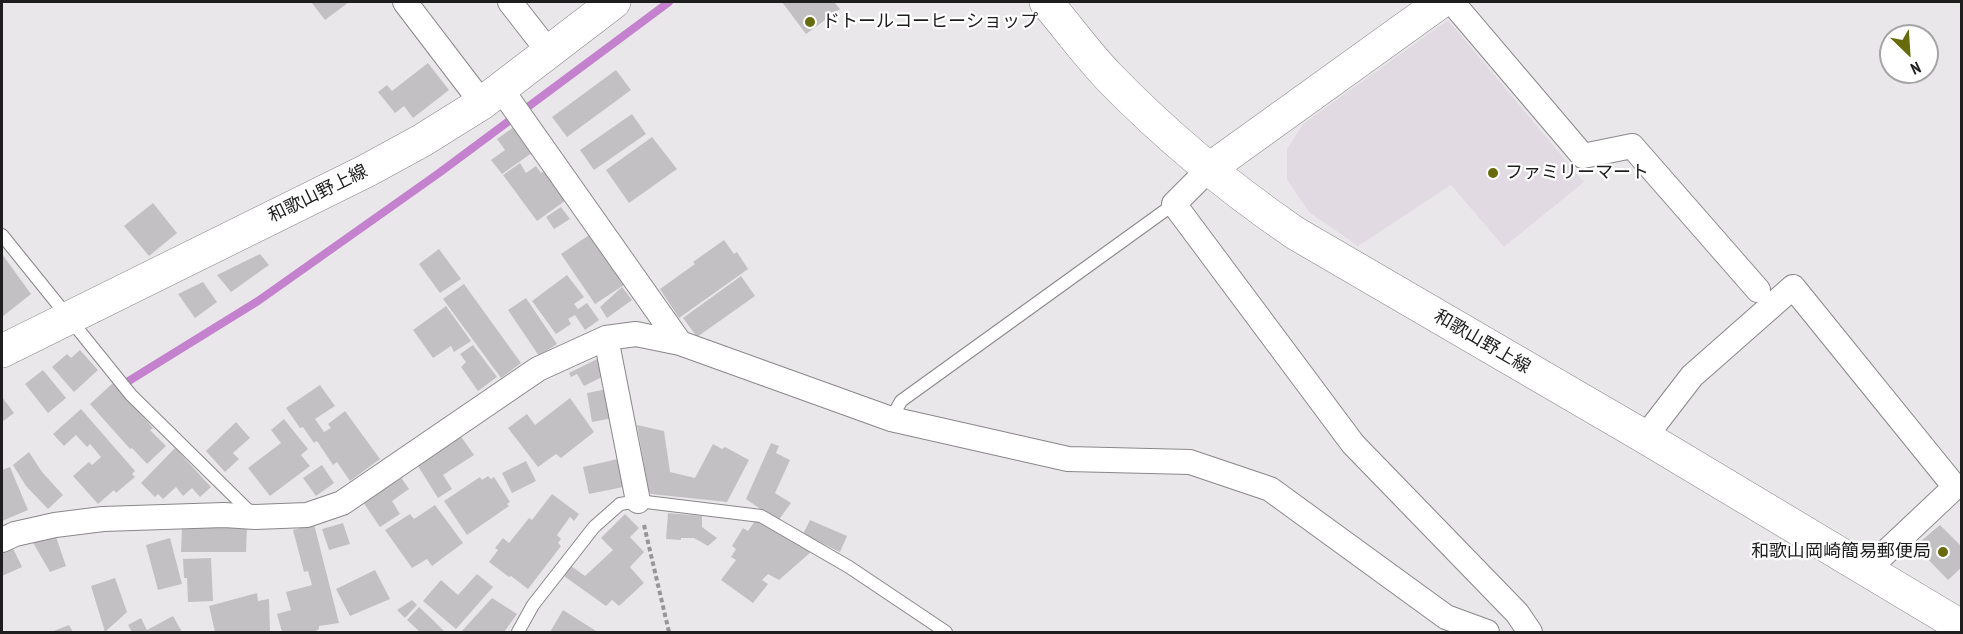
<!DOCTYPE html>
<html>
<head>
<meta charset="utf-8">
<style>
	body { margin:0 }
	#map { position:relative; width:1963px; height:634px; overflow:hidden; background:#eae7ea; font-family:"PT Sans Narrow",sans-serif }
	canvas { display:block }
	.frame { position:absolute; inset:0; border:3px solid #1f1e1f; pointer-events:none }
	.north { position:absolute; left:1879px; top:24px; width:60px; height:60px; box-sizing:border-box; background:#fff; border:2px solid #a5a5a5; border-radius:50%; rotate:155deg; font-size:16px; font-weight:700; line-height:24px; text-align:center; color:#1f1e1f }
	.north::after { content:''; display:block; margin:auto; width:21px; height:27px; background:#676b0b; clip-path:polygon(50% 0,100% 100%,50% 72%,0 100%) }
</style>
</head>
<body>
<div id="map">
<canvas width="1963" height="634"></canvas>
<div class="frame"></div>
<div class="north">N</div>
</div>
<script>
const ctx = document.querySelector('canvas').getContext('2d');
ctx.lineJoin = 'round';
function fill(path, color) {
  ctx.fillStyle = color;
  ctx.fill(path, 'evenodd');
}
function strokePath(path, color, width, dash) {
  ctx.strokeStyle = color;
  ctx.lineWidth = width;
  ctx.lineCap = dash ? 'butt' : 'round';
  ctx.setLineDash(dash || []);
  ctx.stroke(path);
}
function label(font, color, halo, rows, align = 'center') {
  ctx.font = font + ' "PT Sans Narrow","Noto Sans JP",sans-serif';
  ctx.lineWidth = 4.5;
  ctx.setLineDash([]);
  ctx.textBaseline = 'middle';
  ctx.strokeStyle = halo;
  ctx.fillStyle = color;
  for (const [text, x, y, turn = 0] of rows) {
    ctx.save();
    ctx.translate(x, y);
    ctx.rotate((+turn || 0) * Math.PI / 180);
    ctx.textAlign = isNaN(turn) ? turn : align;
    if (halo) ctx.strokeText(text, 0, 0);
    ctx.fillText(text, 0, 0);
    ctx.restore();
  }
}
fill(new Path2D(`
	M1448 20 1584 182 1504 247 1451 185 1358 246 1309 212 1287 180V149L1303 124Z`), '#e2dae3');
strokePath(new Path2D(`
	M119 387 258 301 439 173 669 2`), '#c482ce', 8);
fill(new Path2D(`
	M311 2H349L325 20Z
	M782 2H834L840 9 806 34Z
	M428 63 449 90 413 118 404 106 395 113 378 92 387 85 392 91Z
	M616 70 631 90 567 137 552 117Z
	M632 114 646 134 594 170 580 150Z
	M518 124 536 150 502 174 491 160 505 150 497 139Z
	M652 137 677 169 629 203 606 170Z
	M520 163 526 173 536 166 541 173 549 168 569 198 537 221 503 175Z
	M153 203 177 233 149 256 124 226Z
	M561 207 570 219 554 229 546 217Z
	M592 233 627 283 595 304 561 254Z
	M724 240 734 254 737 252 748 269 679 318 660 289 695 264 693 262Z
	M439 249 461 279 440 293 419 264Z
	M2 254 31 294 2 317Z
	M260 254 269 265 231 292 217 275Z
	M567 275 584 297 574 304 578 309 587 303 599 320 585 330 575 315 568 319 571 324 556 334 532 301Z
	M741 276 755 296 697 337 683 318Z
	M203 282 217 302 195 318 178 294Z
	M464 284 521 363 501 378 443 299Z
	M622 287 632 300 607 318 600 307Z
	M526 298 557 344 539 356 508 310Z
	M446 306 471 341 454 352 451 346 433 358 413 330Z
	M473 345 497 377 478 391 461 367 466 362 460 354Z
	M80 350 98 370 74 392 52 367 67 354 71 358Z
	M599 358 608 374 584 386 577 374 571 377 569 373Z
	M43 370 66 398 48 413 25 384Z
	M113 383 153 428 150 430 166 446 147 464 132 448 130 449 90 404Z
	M320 385 335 406 315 419 324 432 331 428 328 424 345 411 380 459 350 481 337 462 333 465 317 441 314 443 303 427 300 428 286 408Z
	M607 389 613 418 592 422 587 393Z
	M2 397 14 413 2 422Z
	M570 398 594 432 561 458 556 454 538 467 508 428 527 414 535 425Z
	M81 409 135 471 132 474 135 477 116 493 114 490 98 504 73 476 89 462 92 465 101 457 90 444 87 447 76 435 64 446 53 434Z
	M284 419 308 449 301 455 310 466 270 496 248 468 281 443 271 430Z
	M236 422 250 438 233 453 239 459 225 472 206 451Z
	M637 425 664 431 670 472 695 478 713 444 722 449 725 447 749 460 727 502 651 494 649 492Z
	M460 435 474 455 443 475 452 489 438 498 416 463Z
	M771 443 779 446 776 453 790 460 775 493 791 503 778 521 746 499Z
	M175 448 211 487 200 497 192 488 183 496 176 487 163 499 158 494 155 497 141 483Z
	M29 452 42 472 63 495 48 509 26 486 13 465Z
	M622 458 628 486 589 494 583 467Z
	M526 461 536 481 512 493 502 473Z
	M322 465 334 483 316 496 303 478Z
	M10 467 28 510 2 521V470Z
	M400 476 409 489 392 501 400 514 380 527 363 502Z
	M488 476 491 479 494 477 510 502 507 504 509 506 467 535 444 501 480 477 482 480Z
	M552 494 579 514 574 521 570 517 557 535 561 539 558 543 561 546 528 589 511 576 509 577 489 562 498 550 495 548 503 538 509 543 529 518 532 520Z
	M435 505 463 543 432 566 427 559 412 568 385 530 410 514 414 519Z
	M668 513 702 516V527L717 538 708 546 694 538H681V540L666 539Z
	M625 514 639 528 630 537 644 552 630 567 644 583 619 606 612 600 606 606 564 576 571 566 585 576 613 550 601 538Z
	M757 518 811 552 779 580 768 574 762 580 768 584 753 603 721 580 736 560 731 557 736 549 732 546 743 528 748 531Z
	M810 520 847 536 840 552 803 534Z
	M343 523 350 544 329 550 322 529Z
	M314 524 339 623 319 626V629L314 632H282L277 614 291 610 286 592 312 585 308 571 304 572 293 530Z
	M1940 525 1962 547V567L1948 580 1915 546Z
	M182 526 247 527 246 552H181Z
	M55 534 66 566 50 572 32 541Z
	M170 538 182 584 158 590 146 545Z
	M10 542 22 567 2 576V546Z
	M211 558 213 601 188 602 187 578H184L183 559Z
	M375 570 390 599 350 616 336 589Z
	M477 574 493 587 456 629 423 601 441 580 458 595Z
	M115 578 127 612 105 632 91 586Z
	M257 593 258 601 269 599 270 632H215L209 606Z
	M492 598 517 614 504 632H461Z
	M412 600 417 605 405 618 397 610Z
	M419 607 435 622 445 632H420L407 620Z
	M563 610 596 631 595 632H550Z
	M173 616 182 632H132L128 625 141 618 147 630Z
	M69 625 73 632H51Z`), '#c3c0c3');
const service = new Path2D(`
	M2 235 131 395 252 514
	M891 419 901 401 1174 204
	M518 632 533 605 594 527 620 504 638 501 761 516 849 567 946 632`);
const minor = new Path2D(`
	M405 2 482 103
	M510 2 549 52
	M1452 2 1583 156 1632 146 1758 290
	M501 89 680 343
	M1209 169 1174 204 1353 444 1517 613 1530 632
	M606 338 638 501
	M1645 437 1692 376 1793 287 1955 487 1868 569
	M2 540 15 534 55 525 103 519 224 515 255 517 307 515 342 503 538 369 606 338 636 334 680 343 891 419 1068 459 1190 462 1270 489 1446 617 1487 632`);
const tertiary = new Path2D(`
	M1209 169 1441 2`);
const secondary = new Path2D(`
	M1046 2C1067 26 1086 53 1108 76 1164 134 1228 187 1295 233L1645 437 1962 627
	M2 351 366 171 421 141 482 103 614 2`);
strokePath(service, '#8a878a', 14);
strokePath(minor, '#8a878a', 26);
strokePath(tertiary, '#8a878a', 33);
strokePath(secondary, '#8a878a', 34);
strokePath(new Path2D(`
	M644 525 669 632`), '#979597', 4, [4.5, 3]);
strokePath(service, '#fff', 12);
strokePath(minor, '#fff', 24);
strokePath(tertiary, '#fff', 32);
strokePath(secondary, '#fff', 33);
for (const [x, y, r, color] of [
	[810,22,6,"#676b0b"],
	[1493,173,6,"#676b0b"],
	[1943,552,6,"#676b0b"]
]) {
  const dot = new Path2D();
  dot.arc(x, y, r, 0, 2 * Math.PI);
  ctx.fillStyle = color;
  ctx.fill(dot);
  strokePath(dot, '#fff', 2);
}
label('18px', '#1f1e1f', '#fff', [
	["ドトールコーヒーショップ",822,22],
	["ファミリーマート",1505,173],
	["和歌山岡崎簡易郵便局",1931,552,"right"]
], 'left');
label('18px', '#1f1e1f', '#fff', [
	["和歌山野上線",318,194,-26],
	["和歌山野上線",1482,342,30]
]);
</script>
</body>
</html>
